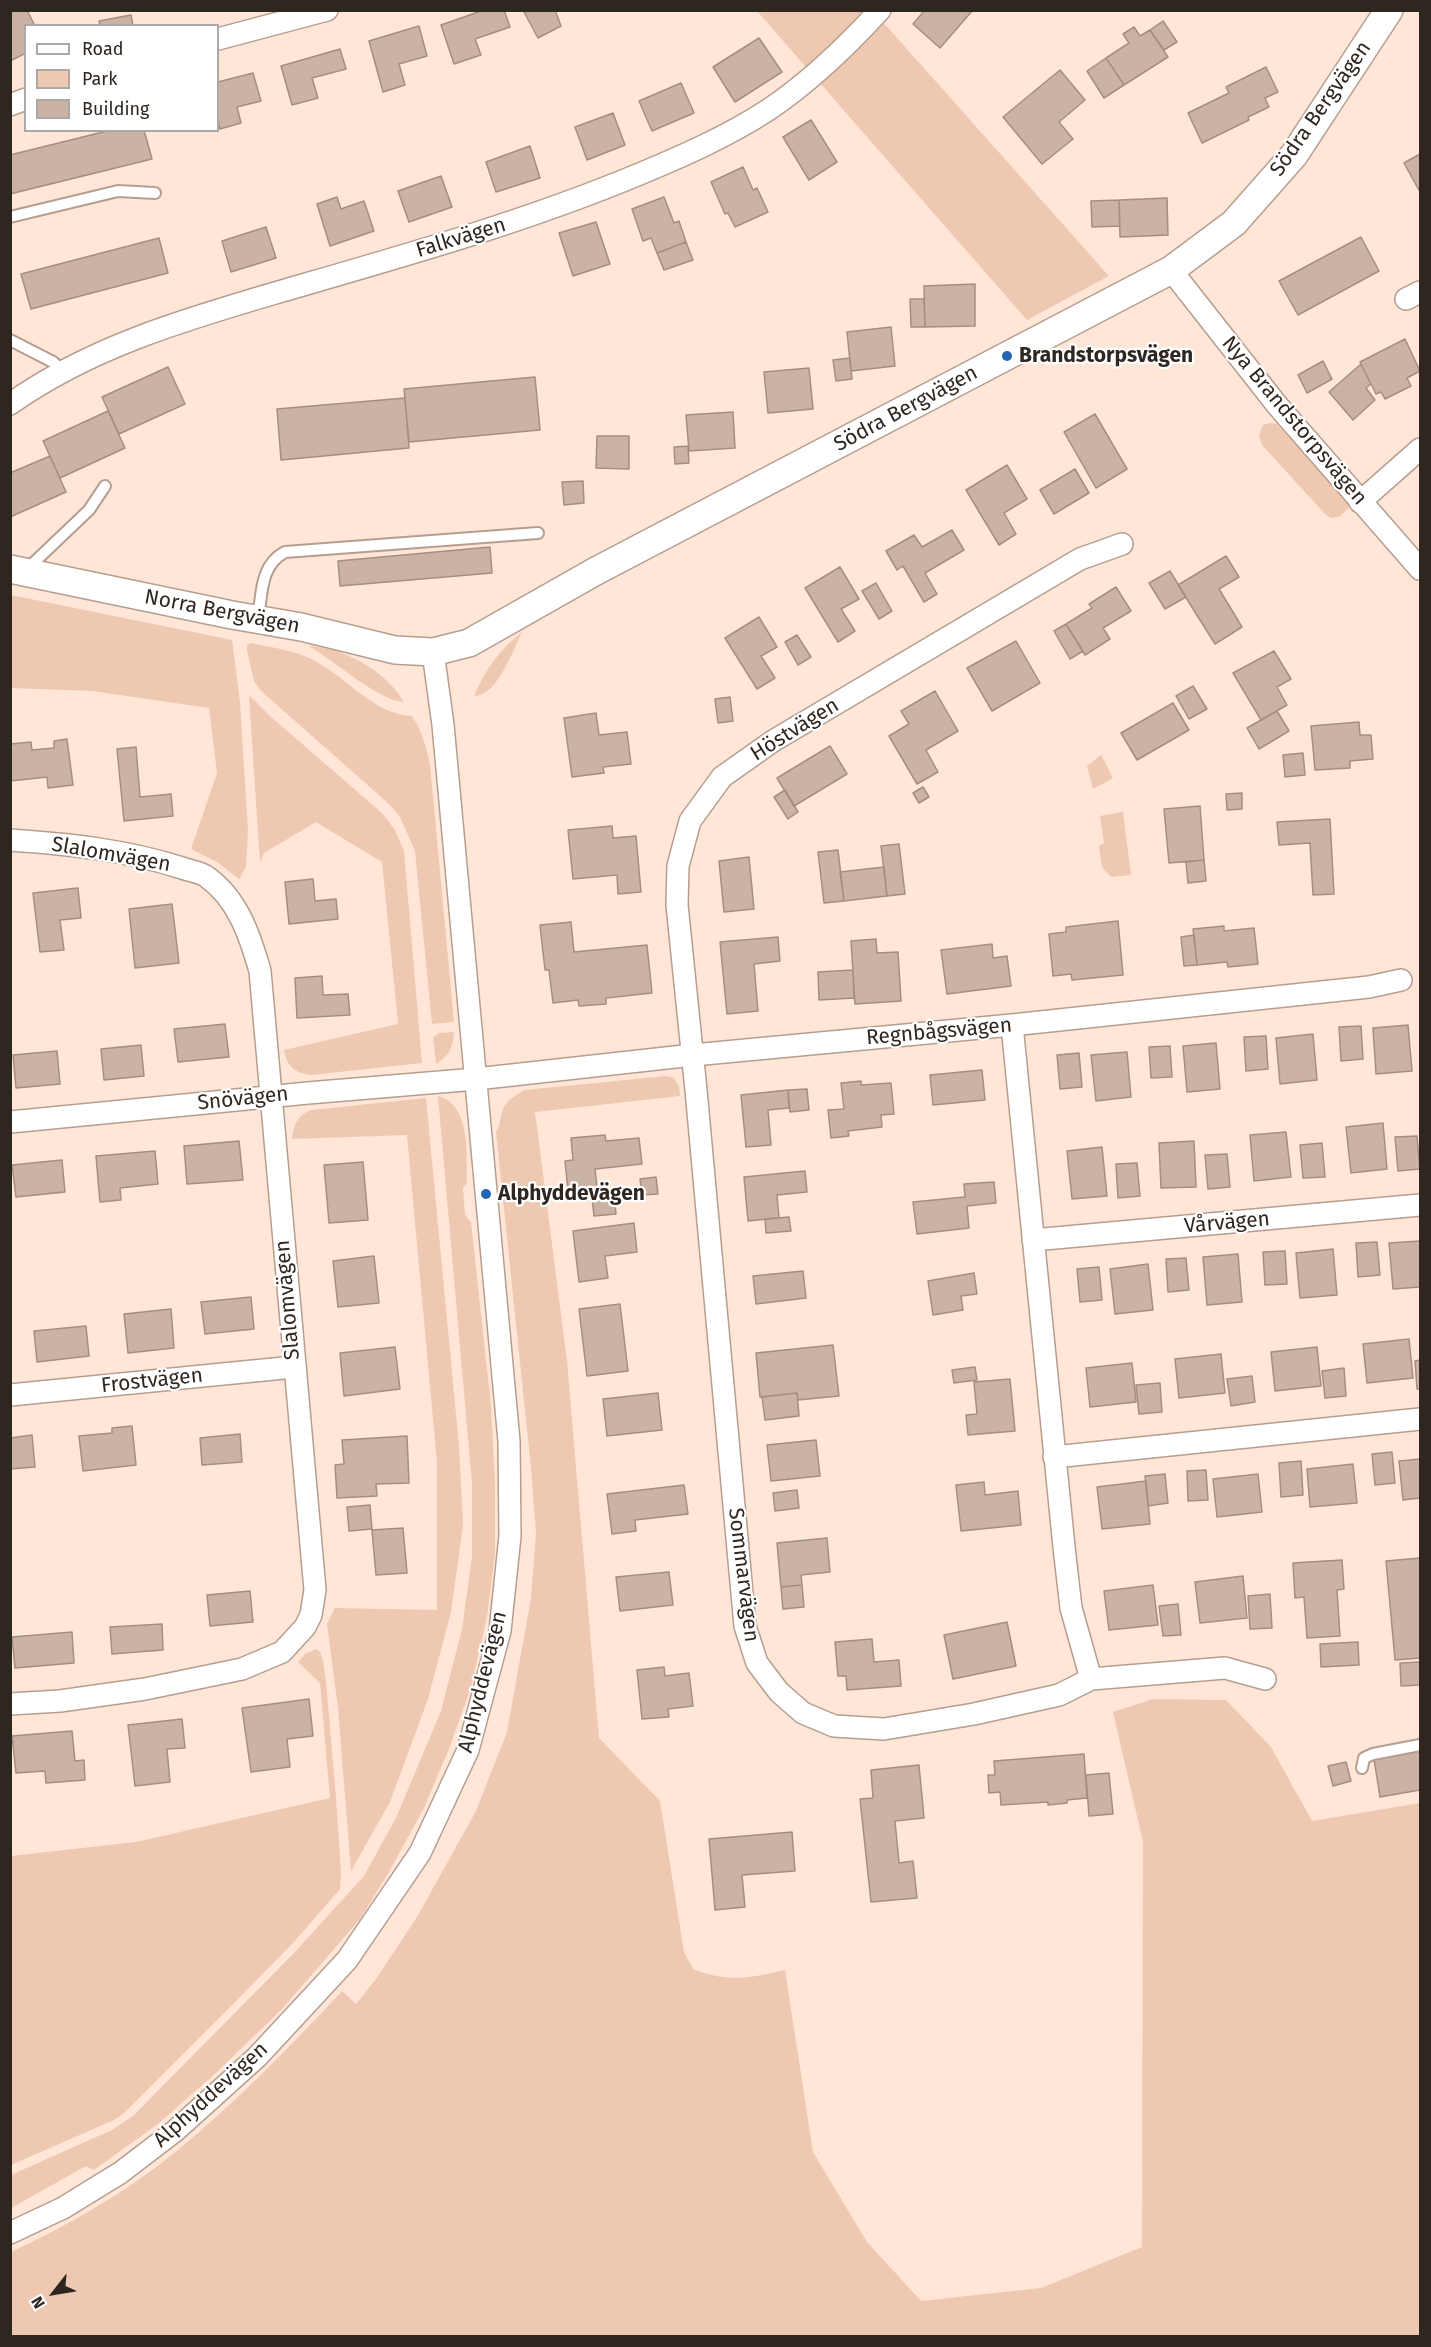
<!DOCTYPE html>
<html>
<head>
<meta charset="utf-8">
<style>
	body { margin:0 }
	#map { position:relative; width:1431px; height:2347px; overflow:hidden; background:#ffe6d7; font-family:"Fira Sans",sans-serif }
	canvas { display:block }
	.frame { position:absolute; inset:0; border:12px solid #2f2620; pointer-events:none }
	.legend { position:absolute; left:24px; top:24px; width:195px; height:108px; box-sizing:border-box; background:#fff; border:2px solid #aca8a6; margin:0; padding:8px 10px; list-style:none; font-size:18px; color:#2f2620 }
	.legend li { display:flex; align-items:center; gap:12px; height:30px }
	.legend b { width:30px; border:2px solid #aca8a6 }
	.north { position:absolute; left:24px; top:2263px; width:60px; height:60px; -webkit-text-stroke:4px #fff; paint-order:stroke; rotate:239deg; font-size:16px; font-weight:700; line-height:24px; text-align:center; color:#2f2620 }
	.north::after { content:''; display:block; margin:auto; width:21px; height:27px; background:#2f2620; clip-path:polygon(50% 0,100% 100%,50% 72%,0 100%) }
</style>
</head>
<body>
<div id="map">
<canvas width="1431" height="2347"></canvas>
<div class="frame"></div>
<ul class="legend">
<li><b style="height:8px;background:#fff"></b>Road</li>
<li><b style="height:16px;background:#efc8b2"></b>Park</li>
<li><b style="height:16px;background:#cab2a5"></b>Building</li>
</ul>
<div class="north">N</div>
</div>
<script>
const ctx = document.querySelector('canvas').getContext('2d');
ctx.lineJoin = 'round';
function fill(path, color) {
  ctx.fillStyle = color;
  ctx.fill(path, 'evenodd');
}
function strokePath(path, color, width, dash) {
  ctx.strokeStyle = color;
  ctx.lineWidth = width;
  ctx.lineCap = dash ? 'butt' : 'round';
  ctx.setLineDash(dash || []);
  ctx.stroke(path);
}
function label(font, color, halo, rows, align = 'center') {
  ctx.font = font + ' "Fira Sans",sans-serif';
  ctx.lineWidth = 4.5;
  ctx.setLineDash([]);
  ctx.textBaseline = 'middle';
  ctx.strokeStyle = halo;
  ctx.fillStyle = color;
  for (const [text, x, y, turn = 0] of rows) {
    ctx.save();
    ctx.translate(x, y);
    ctx.rotate((+turn || 0) * Math.PI / 180);
    ctx.textAlign = isNaN(turn) ? turn : align;
    if (halo) ctx.strokeText(text, 0, 0);
    ctx.fillText(text, 0, 0);
    ctx.restore();
  }
}
fill(new Path2D(`
	M757 11H873L1109 276 1027 320Z
	M1270 423 1277 424 1352 505 1339 517 1331 518 1326 515 1262 445 1259 435 1263 425Z
	M11 595 232 640 240 703 248 831 246 867 239 879 217 862 191 849 217 773 209 708 92 691 11 688Z
	M522 632C513 649 498 696 474 696 485 670 500 649 522 632Z
	M250 643C273 648 297 650 317 662 348 679 375 715 412 716 422 731 426 746 430 764L454 1022 432 1024 415 851 400 817 389 804 260 690 254 681 247 650V645Z
	M309 646C346 649 385 670 404 702 379 701 333 660 309 646Z
	M249 695 270 716 383 814 395 830 404 851 422 1063 311 1075C294 1073 287 1066 284 1050L398 1024 382 862 316 822 264 853 260 863Z
	M1101 755 1113 778 1093 789 1087 766Z
	M1123 812 1131 875 1111 877 1102 867 1099 846 1104 843 1100 816Z
	M454 1032C453 1047 449 1056 436 1064L433 1037 439 1033Z
	M666 1076 674 1078 679 1086 680 1096 535 1112 567 1361 599 1738 660 1801 684 1952 693 1969C727 1983 751 1978 785 1970L813 2152 867 2242 921 2301 1041 2288 1142 2247 1143 1842 1113 1712 1153 1699 1226 1700 1271 1747 1312 1821 1420 1803V2336H11V2252C69 2225 128 2191 178 2150 237 2101 290 2047 342 1991L356 2004 376 1979 417 1917 476 1811 507 1732 531 1598 536 1534 531 1468 496 1132C501 1124 500 1117 503 1109 507 1100 517 1094 525 1090Z
	M438 1096C472 1105 466 1157 467 1183L463 1188 465 1215 471 1222 491 1406 495 1482V1554L487 1617 471 1687 449 1749 424 1808 389 1872 360 1919 283 2008 216 2073 158 2124 94 2170 86 2166 11 2208V2175L112 2130 133 2116 294 1953 364 1876 396 1818 441 1711 462 1629 472 1556V1484Z
	M426 1098 459 1446 463 1525 451 1612 428 1699 390 1802 351 1871 338 1708 327 1624 335 1608 437 1610V1463L407 1135 292 1139C294 1124 297 1116 311 1110Z
	M316 1649 320 1652 323 1661 326 1682 336 1797 341 1873 340 1889 294 1942 240 1997 123 2114 114 2120 11 2165V1856L136 1842 330 1798 320 1683 298 1662 305 1654Z`), '#efc8b2');
const building = new Path2D(`
	M15 10H27L35 26H26V53L10 61V13Z
	M484 10H504L510 27 475 39 481 55 454 64 441 25Z
	M523 10H555L561 26 538 38Z
	M925 10H973L940 48 913 24Z
	M131 15 133 26H100L99 21Z
	M1163 21 1177 42 1164 50 1150 30Z
	M419 26 427 56 399 64 405 85 383 92 369 41Z
	M1134 27 1140 36 1150 30 1168 57 1124 85 1106 58 1129 43 1123 34Z
	M759 38 782 72 735 102 713 67Z
	M340 49 346 69 312 78 318 98 292 105 281 66Z
	M1106 58 1124 85 1104 98 1087 71Z
	M1266 67 1278 92 1265 98 1269 107 1248 117 1249 120 1202 143 1188 113 1229 93 1226 87Z
	M1060 70 1085 100 1059 122 1073 139 1042 164 1003 117Z
	M253 73 261 101 237 107 241 123 220 129 218 121V82Z
	M681 83 694 113 652 131 639 101Z
	M613 113 625 145 587 160 575 127Z
	M811 120 837 162 809 180 783 137Z
	M111 130H144L152 159 10 194V155Z
	M530 146 540 178 496 192 486 162Z
	M1420 154V192L1404 163Z
	M743 167 753 190 757 188 768 212 735 227 728 213 725 214 711 182Z
	M441 176 452 207 409 222 398 191Z
	M337 197 341 209 364 201 374 231 330 246 317 204Z
	M664 197 674 223 679 221 686 242 657 253 651 238 643 241 632 209Z
	M1167 198 1168 235 1120 237 1119 200Z
	M1119 200 1120 226 1092 227 1091 201Z
	M596 222 610 264 573 276 559 233Z
	M266 227 276 258 231 272 222 241Z
	M1361 237 1379 271 1298 315 1279 281Z
	M159 238 168 273 31 309 21 274Z
	M686 242 693 260 664 270 657 253Z
	M975 284V326L925 327 924 286Z
	M910 299H924L925 327H911Z
	M891 327 895 366 851 371 847 332Z
	M1405 339 1420 371 1407 378 1411 386 1385 399 1381 392 1376 394 1360 362Z
	M850 358 852 379 836 381 833 360Z
	M1323 361 1332 379 1307 393 1298 375Z
	M1361 364 1371 384 1366 388 1375 400 1353 420 1329 392Z
	M168 367 185 404 119 434 102 397Z
	M809 368 813 409 768 413 764 372Z
	M535 377 540 430 409 442 404 389Z
	M405 398 409 448 281 460 277 409Z
	M108 411 125 448 60 478 43 441Z
	M733 412 735 448 689 451 686 415Z
	M1095 414 1127 469 1096 488 1064 432Z
	M597 436H629V469L596 468Z
	M688 446 689 463 675 464 674 447Z
	M50 456 66 492 10 517V473Z
	M1007 465 1027 499 1004 513 1016 534 999 545 966 490Z
	M1075 469 1089 493 1054 514 1040 490Z
	M583 481 584 503 564 505 562 482Z
	M952 530 964 550 925 573 937 594 924 602 903 566 897 570 886 551 914 535 922 547Z
	M490 547 492 573 340 586 338 561Z
	M1226 556 1239 577 1219 589 1242 627 1215 644 1178 585Z
	M840 567 859 599 841 609 855 631 838 642 805 588Z
	M1170 571 1186 597 1165 609 1149 583Z
	M876 583 892 611 879 619 862 591Z
	M1116 587 1131 611 1103 628 1110 639 1085 655 1066 624 1092 608 1089 604Z
	M759 617 777 647 761 656 775 678 757 689 725 638Z
	M1066 624 1083 651 1070 659 1054 631Z
	M797 635 811 657 798 665 785 642Z
	M1016 641 1040 683 992 711 967 668Z
	M1274 651 1291 679 1277 687 1287 705 1261 720 1233 673Z
	M1193 686 1207 709 1189 719 1176 696Z
	M935 691 958 731 926 750 938 772 917 784 889 736 909 724 901 711Z
	M730 697 733 721 718 723 715 699Z
	M1173 703 1189 730 1137 760 1121 733Z
	M1277 711 1289 731 1259 749 1247 728Z
	M596 713 599 735 627 732 631 764 603 767 604 773 572 777 564 718Z
	M1359 722 1360 735H1371L1373 759 1350 761V768L1315 770 1311 726Z
	M67 739 73 785 48 788 47 777 10 781V744L31 742 32 750 54 748V741Z
	M830 746 847 774 794 806 777 778Z
	M136 747 140 797 171 794 173 816 124 821 117 749Z
	M1303 753 1305 775 1285 777 1283 755Z
	M923 787 929 797 919 803 913 793Z
	M785 790 798 812 788 819 774 797Z
	M1242 793V809L1227 810 1226 794Z
	M1200 806 1204 860 1169 863 1164 809Z
	M1330 819 1334 894 1313 895 1310 843 1279 845 1277 822Z
	M612 826 613 838 636 836 641 892 618 894 617 875 573 879 568 830Z
	M899 844 905 894 887 896 881 846Z
	M838 850 844 901 824 903 818 852Z
	M749 857 754 909 724 912 719 861Z
	M1204 860 1206 881 1188 883 1186 862Z
	M884 867 887 896 844 901 840 872Z
	M313 879 315 901 336 899 338 919 289 924 285 882Z
	M78 888 81 918 60 920 64 950 40 952 33 893Z
	M172 904 179 963 135 968 129 909Z
	M1118 921 1123 975 1072 980 1071 974 1053 976 1049 934 1066 932V927Z
	M571 922 574 952 647 945 652 993 606 998V1004L579 1006 578 1000 553 1003 549 970H545L540 925Z
	M1224 926V931L1254 928 1258 964 1228 967 1227 962 1197 965 1193 929Z
	M1194 935 1197 965 1184 966 1181 937Z
	M778 937 780 961 754 964 758 1011 727 1014 720 942Z
	M876 939 877 953 898 952 901 1001 855 1004 851 941Z
	M992 944 993 958 1007 956 1011 986 947 994 941 950Z
	M853 970 854 998 819 1000 818 972Z
	M322 976 323 995 348 994 350 1015 297 1018 295 978Z
	M225 1024 229 1057 178 1062 174 1029Z
	M1408 1025 1412 1071 1376 1074 1373 1028Z
	M1361 1026 1363 1059 1341 1061 1339 1027Z
	M1313 1034 1317 1080 1280 1084 1276 1038Z
	M1266 1036 1268 1069 1246 1071 1244 1037Z
	M1216 1043 1220 1089 1187 1092 1183 1046Z
	M141 1045 144 1076 104 1080 101 1049Z
	M1170 1046 1172 1077 1151 1078 1149 1047Z
	M57 1051 60 1084 16 1088 13 1055Z
	M1127 1052 1131 1097 1096 1101 1091 1055Z
	M1079 1053 1082 1087 1060 1089 1057 1055Z
	M982 1070 985 1100 933 1105 930 1075Z
	M861 1081V1085L891 1083 894 1114 881 1115 882 1127 848 1131 849 1136 831 1138 828 1110 844 1109 841 1083Z
	M807 1089 809 1110 790 1112 788 1090Z
	M788 1090 789 1108 768 1110 771 1145 746 1147 741 1095Z
	M1383 1123 1387 1169 1351 1173 1346 1127Z
	M1286 1132 1291 1177 1254 1181 1250 1135Z
	M605 1135 606 1141 639 1138 642 1164 595 1169 598 1197 569 1200 565 1161 573 1160 571 1138Z
	M1417 1136 1420 1169 1398 1171 1395 1137Z
	M239 1141 243 1180 187 1184 184 1146Z
	M1194 1141 1196 1187 1161 1188 1159 1143Z
	M1322 1143 1325 1177 1303 1178 1300 1145Z
	M1102 1147 1107 1196 1072 1199 1067 1151Z
	M155 1151 158 1184 120 1188 121 1200 100 1202 96 1156Z
	M1227 1154 1230 1187 1208 1189 1205 1155Z
	M62 1160 65 1192 16 1197 12 1165Z
	M363 1162 368 1220 329 1223 324 1165Z
	M1137 1163 1140 1196 1118 1198 1116 1164Z
	M805 1171 807 1192 777 1195 779 1218 748 1221 744 1177Z
	M656 1177 658 1194 642 1195 640 1179Z
	M994 1182 996 1203 967 1206 969 1228 917 1234 913 1202 965 1197 964 1184Z
	M614 1196 616 1214 594 1216 592 1198Z
	M789 1217 791 1231 766 1233 765 1219Z
	M634 1223 637 1252 605 1256 608 1278 579 1282 573 1231Z
	M1420 1241V1287L1393 1289 1389 1243Z
	M1377 1242 1380 1275 1358 1277 1356 1243Z
	M1333 1249 1337 1295 1300 1298 1296 1253Z
	M1285 1251 1287 1284 1265 1285 1263 1252Z
	M1238 1254 1242 1302 1207 1305 1203 1257Z
	M374 1256 379 1303 338 1307 333 1261Z
	M1186 1258 1189 1290 1168 1292 1166 1259Z
	M1148 1264 1153 1310 1115 1314 1110 1269Z
	M1099 1267 1102 1300 1080 1302 1077 1269Z
	M803 1271 806 1298 756 1304 753 1276Z
	M974 1273 977 1294 961 1296 963 1310 933 1315 928 1281Z
	M251 1297 254 1329 205 1334 201 1302Z
	M620 1304 628 1371 587 1376 579 1309Z
	M171 1309 174 1348 128 1353 124 1314Z
	M86 1326 89 1356 37 1362 34 1331Z
	M1409 1339 1413 1378 1367 1383 1363 1344Z
	M833 1345 839 1396 798 1400 797 1393 760 1397 756 1353Z
	M395 1347 400 1389 344 1396 340 1353Z
	M1317 1347 1321 1386 1275 1391 1271 1352Z
	M1221 1354 1225 1393 1179 1398 1175 1359Z
	M1420 1360V1389H1417L1415 1361Z
	M1132 1363 1136 1402 1090 1407 1086 1368Z
	M975 1367 977 1380 954 1383 952 1370Z
	M1344 1368 1346 1396 1325 1398 1322 1371Z
	M1252 1376 1255 1402 1231 1406 1227 1379Z
	M1010 1379 1015 1431 968 1435 966 1415 977 1414 974 1382Z
	M1160 1383 1162 1412 1139 1414 1136 1385Z
	M658 1393 662 1430 607 1436 603 1399Z
	M797 1393 799 1416 765 1420 762 1397Z
	M132 1426 136 1465 83 1471 79 1436 112 1433V1428Z
	M240 1434 242 1462 202 1465 200 1438Z
	M32 1435 35 1467 10 1469V1438Z
	M407 1436 409 1483 376 1484 377 1496 337 1498 335 1465 344 1464 342 1440Z
	M816 1440 820 1476 771 1481 767 1445Z
	M1392 1452 1395 1483 1375 1485 1372 1454Z
	M1420 1459V1498L1403 1500 1399 1461Z
	M1301 1461 1303 1495 1281 1497 1279 1463Z
	M1353 1464 1357 1503 1310 1507 1307 1469Z
	M1206 1470 1208 1500 1188 1501 1187 1471Z
	M1165 1474 1168 1503 1148 1506 1145 1476Z
	M1258 1474 1262 1512 1217 1517 1213 1479Z
	M1146 1481 1150 1524 1102 1529 1097 1487Z
	M984 1482 985 1495 1018 1491 1021 1525 961 1531 956 1485Z
	M684 1485 688 1514 635 1520 636 1531 612 1534 607 1494Z
	M797 1490 799 1508 775 1511 773 1493Z
	M370 1505 372 1529 349 1531 347 1507Z
	M403 1528 407 1573 376 1575 372 1530Z
	M827 1538 830 1572 801 1575 802 1585 781 1587 777 1543Z
	M1420 1558V1658L1395 1660 1386 1561Z
	M1342 1560 1344 1589 1337 1590 1340 1636 1307 1638 1304 1597 1295 1598 1293 1563Z
	M669 1572 673 1605 620 1611 616 1577Z
	M1243 1576 1247 1618 1200 1623 1195 1582Z
	M802 1585 804 1607 783 1609 781 1587Z
	M1153 1585 1158 1625 1109 1630 1104 1591Z
	M250 1591 253 1622 210 1626 207 1595Z
	M1270 1594 1272 1628 1250 1629 1248 1596Z
	M1178 1604 1181 1635 1163 1636 1159 1606Z
	M1007 1622 1016 1666 953 1679 944 1635Z
	M162 1624 163 1650 112 1654 110 1627Z
	M72 1632 74 1663 15 1668 12 1637Z
	M872 1639 874 1662 899 1660 901 1686 847 1690 846 1676H838L835 1642Z
	M1358 1642 1359 1665 1321 1667 1320 1644Z
	M1420 1662V1685L1401 1686 1400 1663Z
	M664 1667 665 1676 689 1673 693 1706 668 1709 669 1717 642 1719 637 1670Z
	M309 1699 313 1736 287 1739 290 1767 251 1772 242 1708Z
	M182 1719 185 1748 167 1749 170 1782 135 1786 128 1725Z
	M72 1731 75 1761 84 1760 85 1780 46 1783 45 1771 16 1773 12 1736Z
	M1420 1751V1790L1380 1797 1374 1759Z
	M1084 1754 1087 1798 1067 1800V1803L1048 1805V1802L1001 1805 1000 1792 989 1793 988 1775H995L994 1761Z
	M1346 1762 1351 1781 1333 1786 1328 1766Z
	M919 1765 924 1818 895 1821 899 1863 913 1861 917 1898 871 1902 860 1799 873 1798 871 1770Z
	M1109 1773 1113 1814 1089 1816 1086 1775Z
	M792 1832 795 1871 742 1875 745 1907 715 1910 709 1839Z`);
fill(building, '#cab2a5');
strokePath(building, '#a58e81', 1.5);
const service = new Path2D(`
	M10 217 118 191 155 193
	M10 340 53 362 63 371
	M26 570 89 510 105 486
	M258 619C262 594 260 565 285 552L538 533
	M1362 1768 1364 1758 1373 1754 1420 1745`);
const minor = new Path2D(`
	M218 39 327 10
	M10 105 26 99
	M1171 270 1277 405 1420 569
	M1406 299 1420 292
	M10 404C92 346 187 319 282 291 403 256 525 222 642 173 685 155 728 136 768 110 807 84 847 46 880 10
	M1360 502 1420 449
	M1122 544 1080 559 773 741 722 777 690 821 678 866 677 905 696 1090 745 1626 757 1663 779 1692 803 1713 834 1726 884 1729 974 1714 1059 1695 1091 1679 1225 1668 1265 1679
	M10 840C69 844 126 850 182 868 190 871 201 872 207 877 238 899 250 936 260 971L315 1590 311 1615 305 1627 282 1652 242 1669 145 1689 60 1701 10 1704
	M1012 1025 1064 1547 1071 1608 1091 1679
	M10 1122 308 1093 476 1079 693 1055 1012 1025 1369 987 1401 980
	M1033 1240 1420 1205
	M10 1395 294 1367
	M1054 1457 1420 1419
	M10 2233 63 2208 120 2173 175 2131 257 2057 347 1960 420 1853 468 1750 500 1631 510 1536 509 1441 443 725 433 652`);
const tertiary = new Path2D(`
	M10 569 232 615 301 627 395 650 433 652 469 643 596 571 1171 270 1234 223 1294 155 1389 10`);
strokePath(service, '#b59e90', 14);
strokePath(minor, '#b59e90', 24);
strokePath(tertiary, '#b59e90', 30);
strokePath(service, '#fff', 10);
strokePath(minor, '#fff', 21);
strokePath(tertiary, '#fff', 27);
for (const [x, y, r, color] of [
	[1007,356,6,"#2464b5"],
	[486,1194,6,"#2464b5"]
]) {
  const dot = new Path2D();
  dot.arc(x, y, r, 0, 2 * Math.PI);
  ctx.fillStyle = color;
  ctx.fill(dot);
  strokePath(dot, '#fff', 2);
}
label('21px', '#2f2620', '#fff', [
	["Södra Bergvägen",1321,109,-55],
	["Falkvägen",461,238,-17],
	["Södra Bergvägen",906,409,-28],
	["Nya Brandstorpsvägen",1294,421,50],
	["Norra Bergvägen",222,612,11],
	["Höstvägen",795,730,-32],
	["Slalomvägen",111,855,10],
	["Regnbågsvägen",939,1032,-5],
	["Snövägen",243,1099,-6],
	["Vårvägen",1227,1223,-5],
	["Slalomvägen",288,1300,-95],
	["Frostvägen",152,1381,-6],
	["Sommarvägen",743,1575,83],
	["Alphyddevägen",483,1682,-76],
	["Alphyddevägen",211,2095,-42]
]);
label('bold 21px', '#2f2620', '#fff', [
	["Brandstorpsvägen",1019,356],
	["Alphyddevägen",498,1194]
], 'left');
</script>
</body>
</html>
